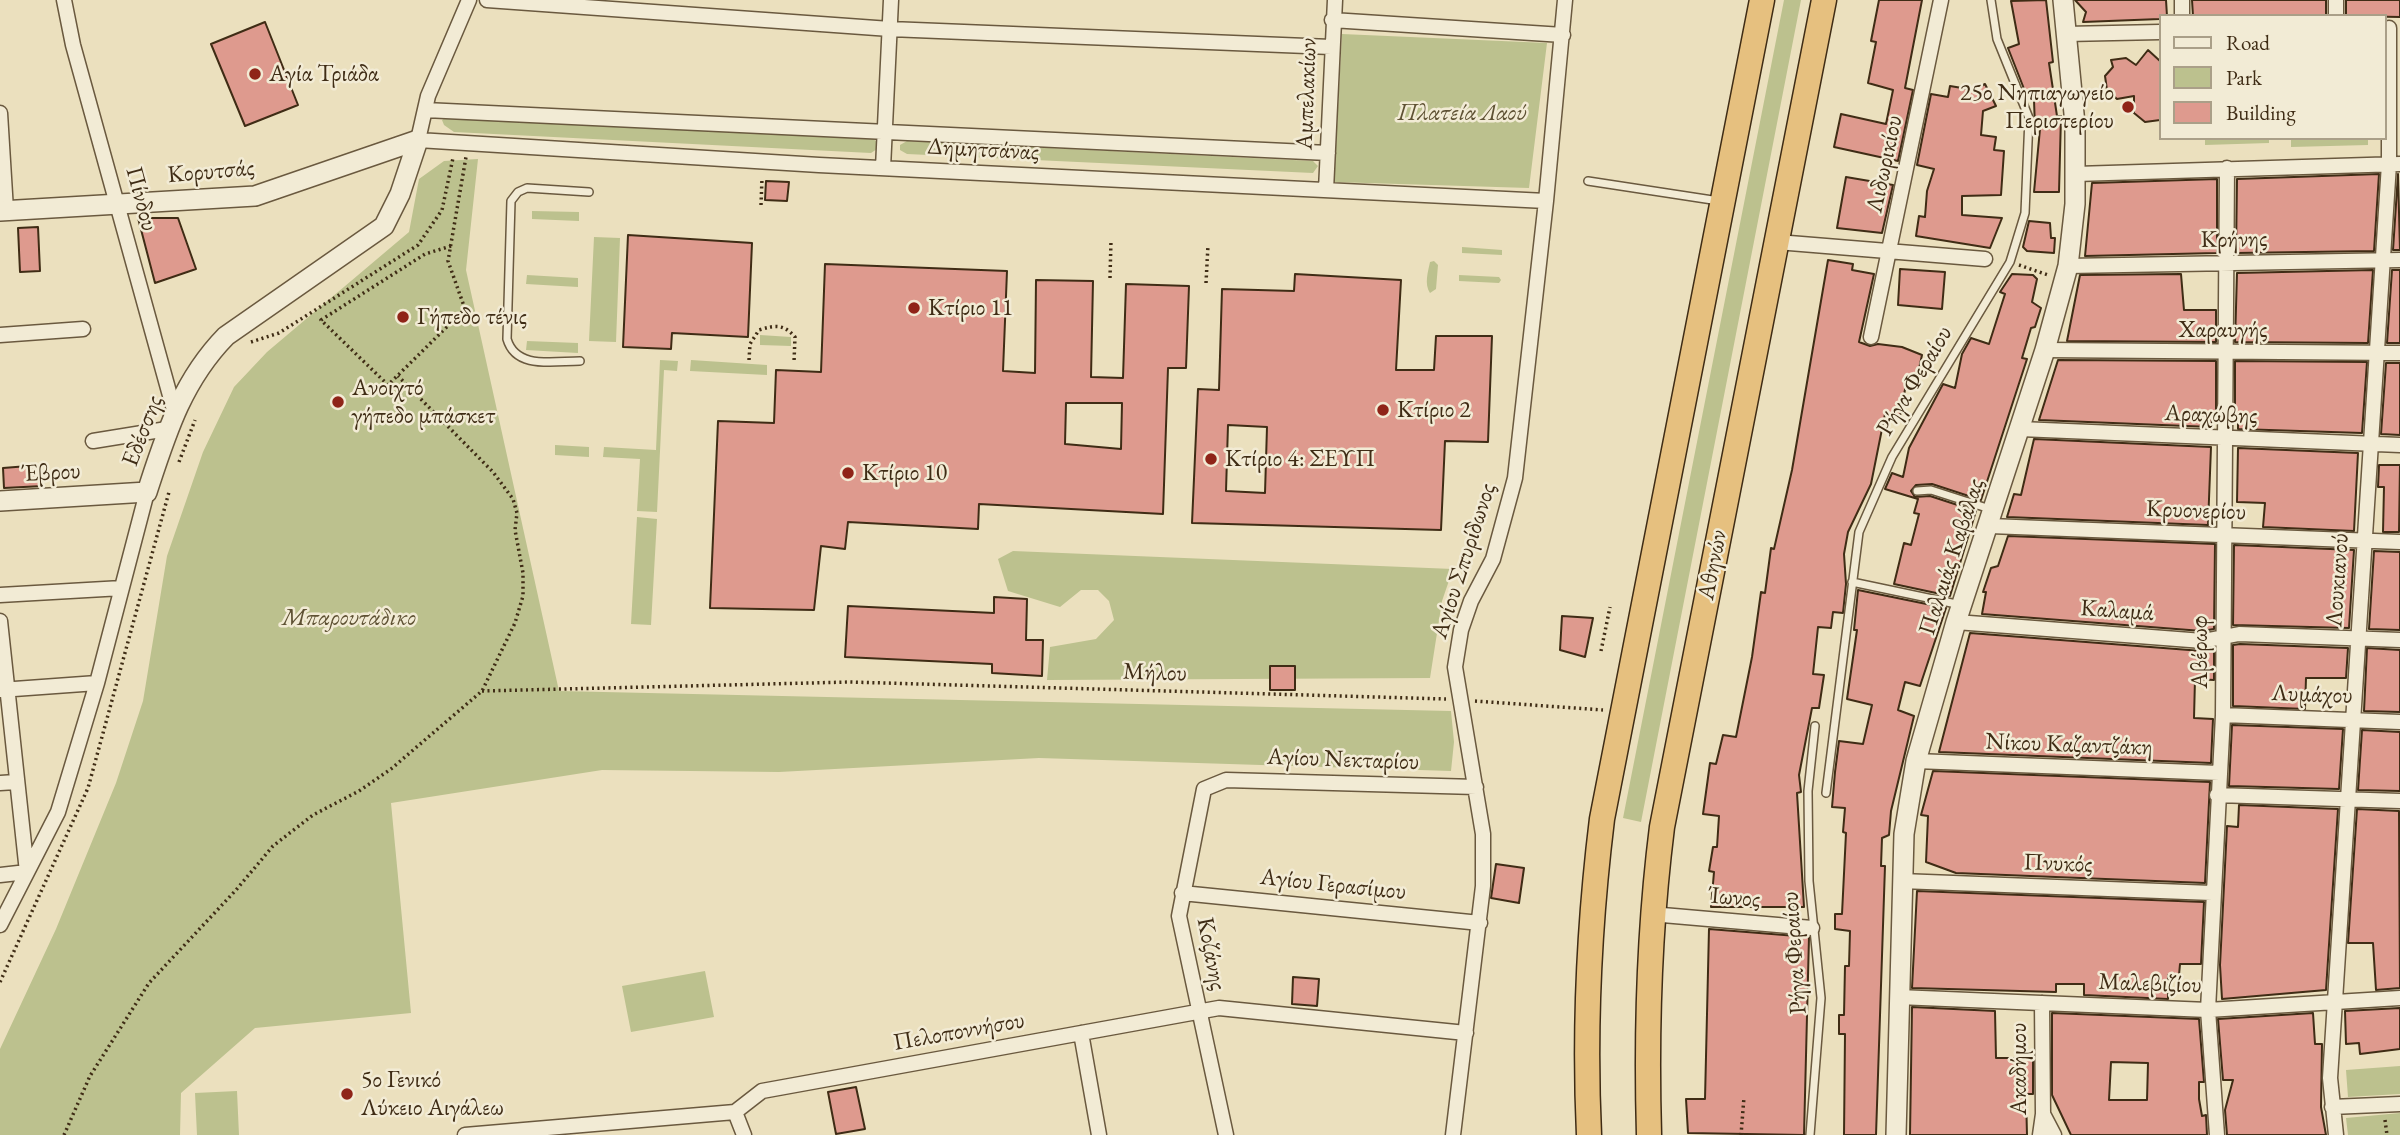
<!DOCTYPE html>
<html>
<head>
<meta charset="utf-8">
<style>
	body { margin:0 }
	#map { position:relative; width:2400px; height:1135px; overflow:hidden; background:#ebe0be; font-family:"EB Garamond",serif }
	canvas { display:block }
	.legend { position:absolute; left:2159px; top:14px; width:228px; height:126px; box-sizing:border-box; background:#f2ebd5; border:2px solid #aa9f88; margin:0; padding:9px 12px; list-style:none; font-size:21px; color:#3f2c15 }
	.legend li { display:flex; align-items:center; gap:14px; height:35px }
	.legend b { width:35px; border:2px solid #aa9f88 }
</style>
</head>
<body>
<div id="map">
<canvas width="2400" height="1135"></canvas>
<ul class="legend">
<li><b style="height:9px;background:#f2ebd5"></b>Road</li>
<li><b style="height:19px;background:#bcc18e"></b>Park</li>
<li><b style="height:19px;background:#de9a8e"></b>Building</li>
</ul>
</div>
<script>
const ctx = document.querySelector('canvas').getContext('2d');
ctx.lineJoin = 'round';
function fill(path, color) {
  ctx.fillStyle = color;
  ctx.fill(path, 'evenodd');
}
function strokePath(path, color, width, dash) {
  ctx.strokeStyle = color;
  ctx.lineWidth = width;
  ctx.lineCap = dash ? 'butt' : 'round';
  ctx.setLineDash(dash || []);
  ctx.stroke(path);
}
function label(font, color, halo, rows, align = 'center') {
  ctx.font = font + ' "EB Garamond",serif';
  ctx.lineWidth = 5;
  ctx.setLineDash([]);
  ctx.textBaseline = 'middle';
  ctx.strokeStyle = halo;
  ctx.fillStyle = color;
  for (const [text, x, y, turn = 0] of rows) {
    ctx.save();
    ctx.translate(x, y);
    ctx.rotate((+turn || 0) * Math.PI / 180);
    ctx.textAlign = isNaN(turn) ? turn : align;
    if (halo) ctx.strokeText(text, 0, 0);
    ctx.fillText(text, 0, 0);
    ctx.restore();
  }
}
fill(new Path2D(`
	M1784 0H1801L1641 822 1623 818Z
	M1342 34 1547 43 1529 188 1334 182Z
	M446 117 872 138 877 142V149L871 153 454 132 444 125 442 120Z
	M2205 138H2269V143L2205 145Z
	M2291 138H2368V145L2291 147Z
	M907 141 1313 161 1318 166 1313 173 907 154 900 150V145Z
	M478 159 466 270 559 691 1451 711 1454 742 1451 771 1039 758 779 772 602 770 391 803 411 1013 255 1028 181 1093 180 1135H0V1049L56 929 116 783 143 701 167 556 203 452 234 387 267 352 409 232 419 179 444 161Z
	M532 211 579 212V221L532 219Z
	M594 237 620 238 616 342 589 341Z
	M1462 247 1502 250V255L1462 253Z
	M1434 261 1438 265 1436 289 1430 293C1424 284 1428 272 1430 262Z
	M527 275 578 278V287L526 284Z
	M1459 275 1499 277 1501 280 1499 283 1459 281Z
	M760 335 791 337V346L760 345Z
	M527 341 578 343V353L526 350Z
	M660 360 678 361 677 371 664 370 657 512 637 511 640 459 603 457 604 447 656 450Z
	M691 360 767 365V375L690 371Z
	M555 445 589 447V457L555 455Z
	M637 517 657 519 651 625 631 624Z
	M1013 551 1453 569 1442 601 1430 678 1047 680 1050 647 1096 639 1114 620 1109 601 1098 590H1081L1060 607 1008 591 998 559Z
	M705 971 714 1017 631 1032 622 986Z
	M2400 1066V1094L2348 1097 2346 1070Z
	M237 1091 239 1135H197L195 1093Z
	M2400 1113V1135H2348L2346 1118Z`), '#bcc18e');
const building = new Path2D(`
	M1879 0H1922L1905 88 1913 90 1898 161 1834 147 1841 114 1886 124 1893 90 1868 83 1876 42 1871 41Z
	M2046 0 2053 62 2049 63 2057 116H2061L2059 192H2034L2040 129 2035 128 2034 100 2028 99 2008 48 2019 44 2011 1Z
	M2075 0H2166L2167 16H2160V19L2083 22 2086 12Z
	M2192 0H2326V16H2193Z
	M2346 0H2400V17L2346 16Z
	M265 22 298 105 245 126 211 44Z
	M2148 50 2160 61V120L2145 122 2134 113V96L2117 99 2107 90 2105 76 2113 67 2111 60 2126 58 2136 65Z
	M1985 84 1996 106 1983 111 1981 135 1996 137 1994 150 2004 151 2001 195 1962 196V215L2002 218 1990 248 1916 236 1919 216 1925 217 1927 191 1934 169 1917 165 1931 94 1948 97 1950 86 1974 90Z
	M2379 174 2374 251 2236 253 2237 179Z
	M2398 174 2400 250H2393Z
	M1846 177 1893 185 1882 233 1837 228Z
	M2217 179V253L2085 256 2092 183Z
	M766 181 789 182 787 201 765 200Z
	M138 218H178L196 269 155 283Z
	M2029 221 2050 223 2051 238H2055L2054 253 2027 251 2023 247Z
	M38 227 40 271 20 272 18 228Z
	M628 235 752 243 748 337 672 333 671 349 623 347Z
	M1828 260 1853 264 1852 270 1874 274 1859 342 1870 346 1878 344 1902 347 1922 355 1916 383 1907 379 1900 416 1885 414 1871 484 1848 532 1844 554 1846 584 1843 613 1833 612 1831 628 1818 627 1813 674 1824 675 1819 708H1812L1799 775 1801 792 1797 793 1804 907H1711L1714 872 1709 871 1713 847H1717L1719 816 1703 814 1710 763 1716 764 1723 735 1736 737 1752 657 1761 592 1765 593 1771 548 1774 549 1792 470Z
	M825 264 1007 271 1003 371 1035 373 1036 280 1093 281 1091 377 1123 378 1126 284 1189 286 1186 368H1168L1163 514 979 504 978 529 848 522 845 549 821 546 814 610 710 608 718 421 774 423 776 370 821 372ZM1066 403H1122L1121 449 1065 444Z
	M1900 269 1945 272 1942 309 1898 305Z
	M2373 270 2368 343 2235 342 2237 273Z
	M2392 270H2400V343H2387Z
	M1295 274 1401 280 1396 370H1434L1436 336H1492L1488 442 1445 441 1441 530 1192 523 1198 389 1219 390 1222 289 1294 291ZM1228 425 1267 427 1265 493 1226 491Z
	M2012 274 2033 275 2037 279 2032 302 2041 308 2035 327 2031 328 2022 358 2027 359 1981 500 1932 484 1916 485 1911 491 1915 497 1930 496 1976 511 1950 596 1894 584 1904 543 1911 545 1919 514 1914 513 1918 499 1885 489 1892 473 1903 477 1909 448 1943 384 1955 388 1962 354 1971 338 1989 344 2005 294 2000 292Z
	M2181 274 2184 310H2216V342L2067 341 2080 275Z
	M2058 360 2216 361V414H2212L2211 427 2039 420Z
	M2235 361 2367 362 2362 433 2238 429V415H2235Z
	M2386 363H2400V435L2381 434Z
	M2034 439 2211 447 2208 525 2007 517 2014 494 2021 495Z
	M2238 448 2358 453 2354 531 2263 527 2265 503 2237 502Z
	M41 465 43 486 4 488 3 468Z
	M2379 465H2400L2399 532H2383L2384 487H2378Z
	M2008 536 2215 544 2214 629 2202 631 1982 614 1986 592H1983L1991 568 1998 566Z
	M2234 545 2354 550 2349 628 2233 625Z
	M2374 551 2400 552V630L2369 629Z
	M1858 590 1946 608 1920 686 1905 682 1898 710 1914 716 1891 811 1889 835 1882 838 1881 866H1885L1876 1135H1844L1845 1034H1839V1015H1844L1845 966H1849L1850 931 1835 929V914H1842L1846 833 1843 832 1845 808 1832 807 1835 772 1839 741 1863 744 1872 705 1847 699 1857 630H1854Z
	M994 597 1027 599 1026 640H1043L1042 676 992 673V664L845 657 848 606 994 613Z
	M1562 616 1593 618 1585 657 1560 650Z
	M1970 633 2202 651 2214 649V680L2195 679 2194 718 2213 719 2211 763 1939 752Z
	M2240 644 2348 648 2346 678H2306L2305 709 2233 706V645Z
	M2367 648 2400 650V712L2364 711Z
	M1270 666H1295V690H1270Z
	M2232 725 2343 729 2339 789 2229 786Z
	M2362 730 2400 732V791L2358 790Z
	M1933 771 2210 782 2205 883 1956 873 1926 862 1928 816 1921 815Z
	M2239 805 2338 809 2326 990 2222 999 2220 965 2227 826 2238 827Z
	M2357 809 2399 811 2400 988 2376 990 2373 943H2348Z
	M1496 864 1524 868 1519 903 1491 898Z
	M1917 891 2204 902 2201 964H2180L2179 975H2168V999L2084 995V984H2056V992L1912 988Z
	M1709 929 1809 937 1804 1135 1688 1133 1686 1099H1705Z
	M1293 977 1319 979 1317 1006 1292 1004Z
	M1912 1007 1995 1011 1996 1058H2033V1094H2026L2027 1135H1910Z
	M2400 1008V1049L2360 1054 2359 1043 2346 1044 2345 1011Z
	M2052 1013 2199 1019 2204 1082H2199V1099L2202 1116 2206 1115 2207 1135H2071L2052 1095ZM2111 1062 2148 1063 2147 1100H2109Z
	M2313 1013 2315 1044H2322L2321 1107 2326 1135H2227L2225 1110 2233 1080H2223L2218 1019Z
	M856 1087 865 1129 836 1134 828 1092Z`);
fill(building, '#de9a8e');
strokePath(building, '#3f2c15', 2);
const service = new Path2D(`
	M1588 181 1719 201
	M580 361C554 361 516 370 507 339L511 201 518 192 527 188 589 192
	M1917 491 1931 490 1990 509
	M1852 582 1961 605
	M1826 793 1859 532 1892 457 2010 262 2025 213 2029 118 1997 39 1991 0
	M1810 1135 1821 998 1809 881 1808 791 1815 726`);
const minor = new Path2D(`
	M64 0 73 45 174 410
	M469 0 428 96 418 140 819 165 1546 201
	M487 0 890 29 1331 47
	M2182 0V16
	M2336 0V16
	M1332 20 1563 35
	M2066 34 2160 32
	M425 110 1328 153
	M0 113 6 210
	M883 168 891 0
	M2076 174 2400 164
	M1326 190 1335 0
	M1777 242 1985 259
	M2068 266 2400 260
	M0 335 83 329
	M1871 337 1941 0
	M2045 350 2400 353
	M2020 429 2400 445
	M93 441 167 429
	M1990 526 2400 542
	M0 595 122 588
	M0 621 27 872 0 875
	M1956 622 2203 641 2239 634 2400 640
	M0 690 97 683
	M2223 715 2400 722
	M1916 761 2219 773
	M0 783 16 782
	M2217 795 2400 801
	M1901 881 2212 893
	M1182 893 1480 923
	M1651 914 1812 928
	M0 925 58 812 97 683 147 492
	M1898 997 2208 1010 2400 998
	M1081 1033 1099 1135
	M2332 1107 2400 1104
	M735 1112 744 1135
	M2043 1114 2054 1135
	M465 1135 735 1112 762 1091 1219 1008 1466 1033
	M1226 1135 1179 916 1204 789 1226 780 1476 787
	M1453 1135 1483 886V834L1455 667 1461 630 1471 601 1493 559 1515 478 1546 201 1565 0
	M2040 1135 2043 1114 2042 1003
	M2217 1135 2208 1010 2223 715 2227 168
	M2336 1135 2330 1078 2389 164V28`);
const tertiary = new Path2D(`
	M0 211 255 196 418 140
	M0 501 147 492C166 434 182 381 226 336L384 226 400 194 418 140
	M1896 1135 1904 834 1916 761 1956 622 2045 350 2068 266 2075 204V124L2063 0`);
const trunk = new Path2D(`
	M1589 1135C1584 1029 1589 925 1602 819L1762 0
	M1649 1135C1646 1031 1649 930 1662 827L1824 0`);
strokePath(service, '#6a593f', 10);
strokePath(minor, '#6a593f', 17);
strokePath(tertiary, '#6a593f', 22);
strokePath(trunk, '#3f2c15', 27);
strokePath(new Path2D(`
	M761 205 762 178
	M451 246 425 254 321 320 388 385 465 309 448 261 466 157
	M2019 265 2048 275
	M1110 278 1111 240
	M1206 283 1208 245
	M251 342 279 333 418 245 442 210 453 158
	M749 360 750 344 759 330C775 325 784 324 795 337L794 362
	M179 462 195 420
	M1601 651 1610 607
	M482 691 850 682 1446 699
	M1475 701 1603 710
	M0 982 88 788 169 492
	M2385 1120 2387 1135
	M64 1135 90 1076 149 983 236 890 273 846 313 815 359 791 391 769 482 691 515 623 523 596V573L515 530 517 513 513 499 493 472 398 376
	M1741 1135 1744 1097`), '#3f2c15', 3.5, [2, 3.5]);
strokePath(service, '#f2ebd5', 7);
strokePath(minor, '#f2ebd5', 14);
strokePath(tertiary, '#f2ebd5', 19);
strokePath(trunk, '#e6c07f', 24);
for (const [x, y, r, color] of [
	[255,74,7,"#8f2418"],
	[2128,107,7,"#8f2418"],
	[914,308,7,"#8f2418"],
	[403,317,7,"#8f2418"],
	[338,402,7,"#8f2418"],
	[1383,410,7,"#8f2418"],
	[1211,459,7,"#8f2418"],
	[848,473,7,"#8f2418"],
	[347,1094,7,"#8f2418"]
]) {
  const dot = new Path2D();
  dot.arc(x, y, r, 0, 2 * Math.PI);
  ctx.fillStyle = color;
  ctx.fill(dot);
  strokePath(dot, '#f2ebd5', 2.5);
}
label('24px', '#3f2c15', '#f2ebd5', [
	["Αγία Τριάδα",269,74],
	["25ο Νηπιαγωγείο",2114,93,"right"],
	["Περιστερίου",2114,121,"right"],
	["Κτίριο 11",928,308],
	["Γήπεδο τένις",417,317],
	["Ανοιχτό",352,388],
	["γήπεδο μπάσκετ",352,416],
	["Κτίριο 2",1397,410],
	["Κτίριο 4: ΣΕΥΠ",1225,459],
	["Κτίριο 10",862,473],
	["5ο Γενικό",361,1080],
	["Λύκειο Αιγάλεω",361,1108]
], 'left');
label('24px', '#3f2c15', '#f2ebd5', [
	["Αμπελακίων",1307,94,-88],
	["Δημητσάνας",983,150,3],
	["Λιδωρικίου",1885,164,-78],
	["Κορυτσάς",211,172,-5],
	["Πίνδου",141,199,75],
	["Κρήνης",2234,240,-1],
	["Χαραυγής",2223,330],
	["Ρήγα Φεραίου",1915,381,-59],
	["Αραχώβης",2211,415,2],
	["Εδέσσης",143,431,-69],
	["Έβρου",51,473,-3],
	["Κρυονερίου",2196,511,2],
	["Παλαιάς Καβάλας",1952,557,-72],
	["Αγίου Σπυρίδωνος",1464,561,-72],
	["Αθηνών",1713,565,-79],
	["Λουκιανού",2338,580,-86],
	["Καλαμά",2117,611,4],
	["Αβέρωφ",2200,652,-90],
	["Μήλου",1155,673,2],
	["Λυμάχου",2312,695,2],
	["Νίκου Καζαντζάκη",2069,745,2],
	["Αγίου Νεκταρίου",1343,760,2],
	["Πνυκός",2058,864,2],
	["Αγίου Γερασίμου",1333,885,6],
	["Ίωνος",1734,898,5],
	["Ρήγα Φεραίου",1795,953,-94],
	["Κοζάνης",1211,954,79],
	["Μαλεβιζίου",2150,984,2],
	["Πελοποννήσου",959,1032,-10],
	["Ακαδήμου",2019,1069,-90]
]);
label('italic 24px', '#5e5133', '#f2ebd5', [
	["Πλατεία Λαού",1462,113],
	["Μπαρουτάδικο",349,618]
]);
</script>
</body>
</html>
